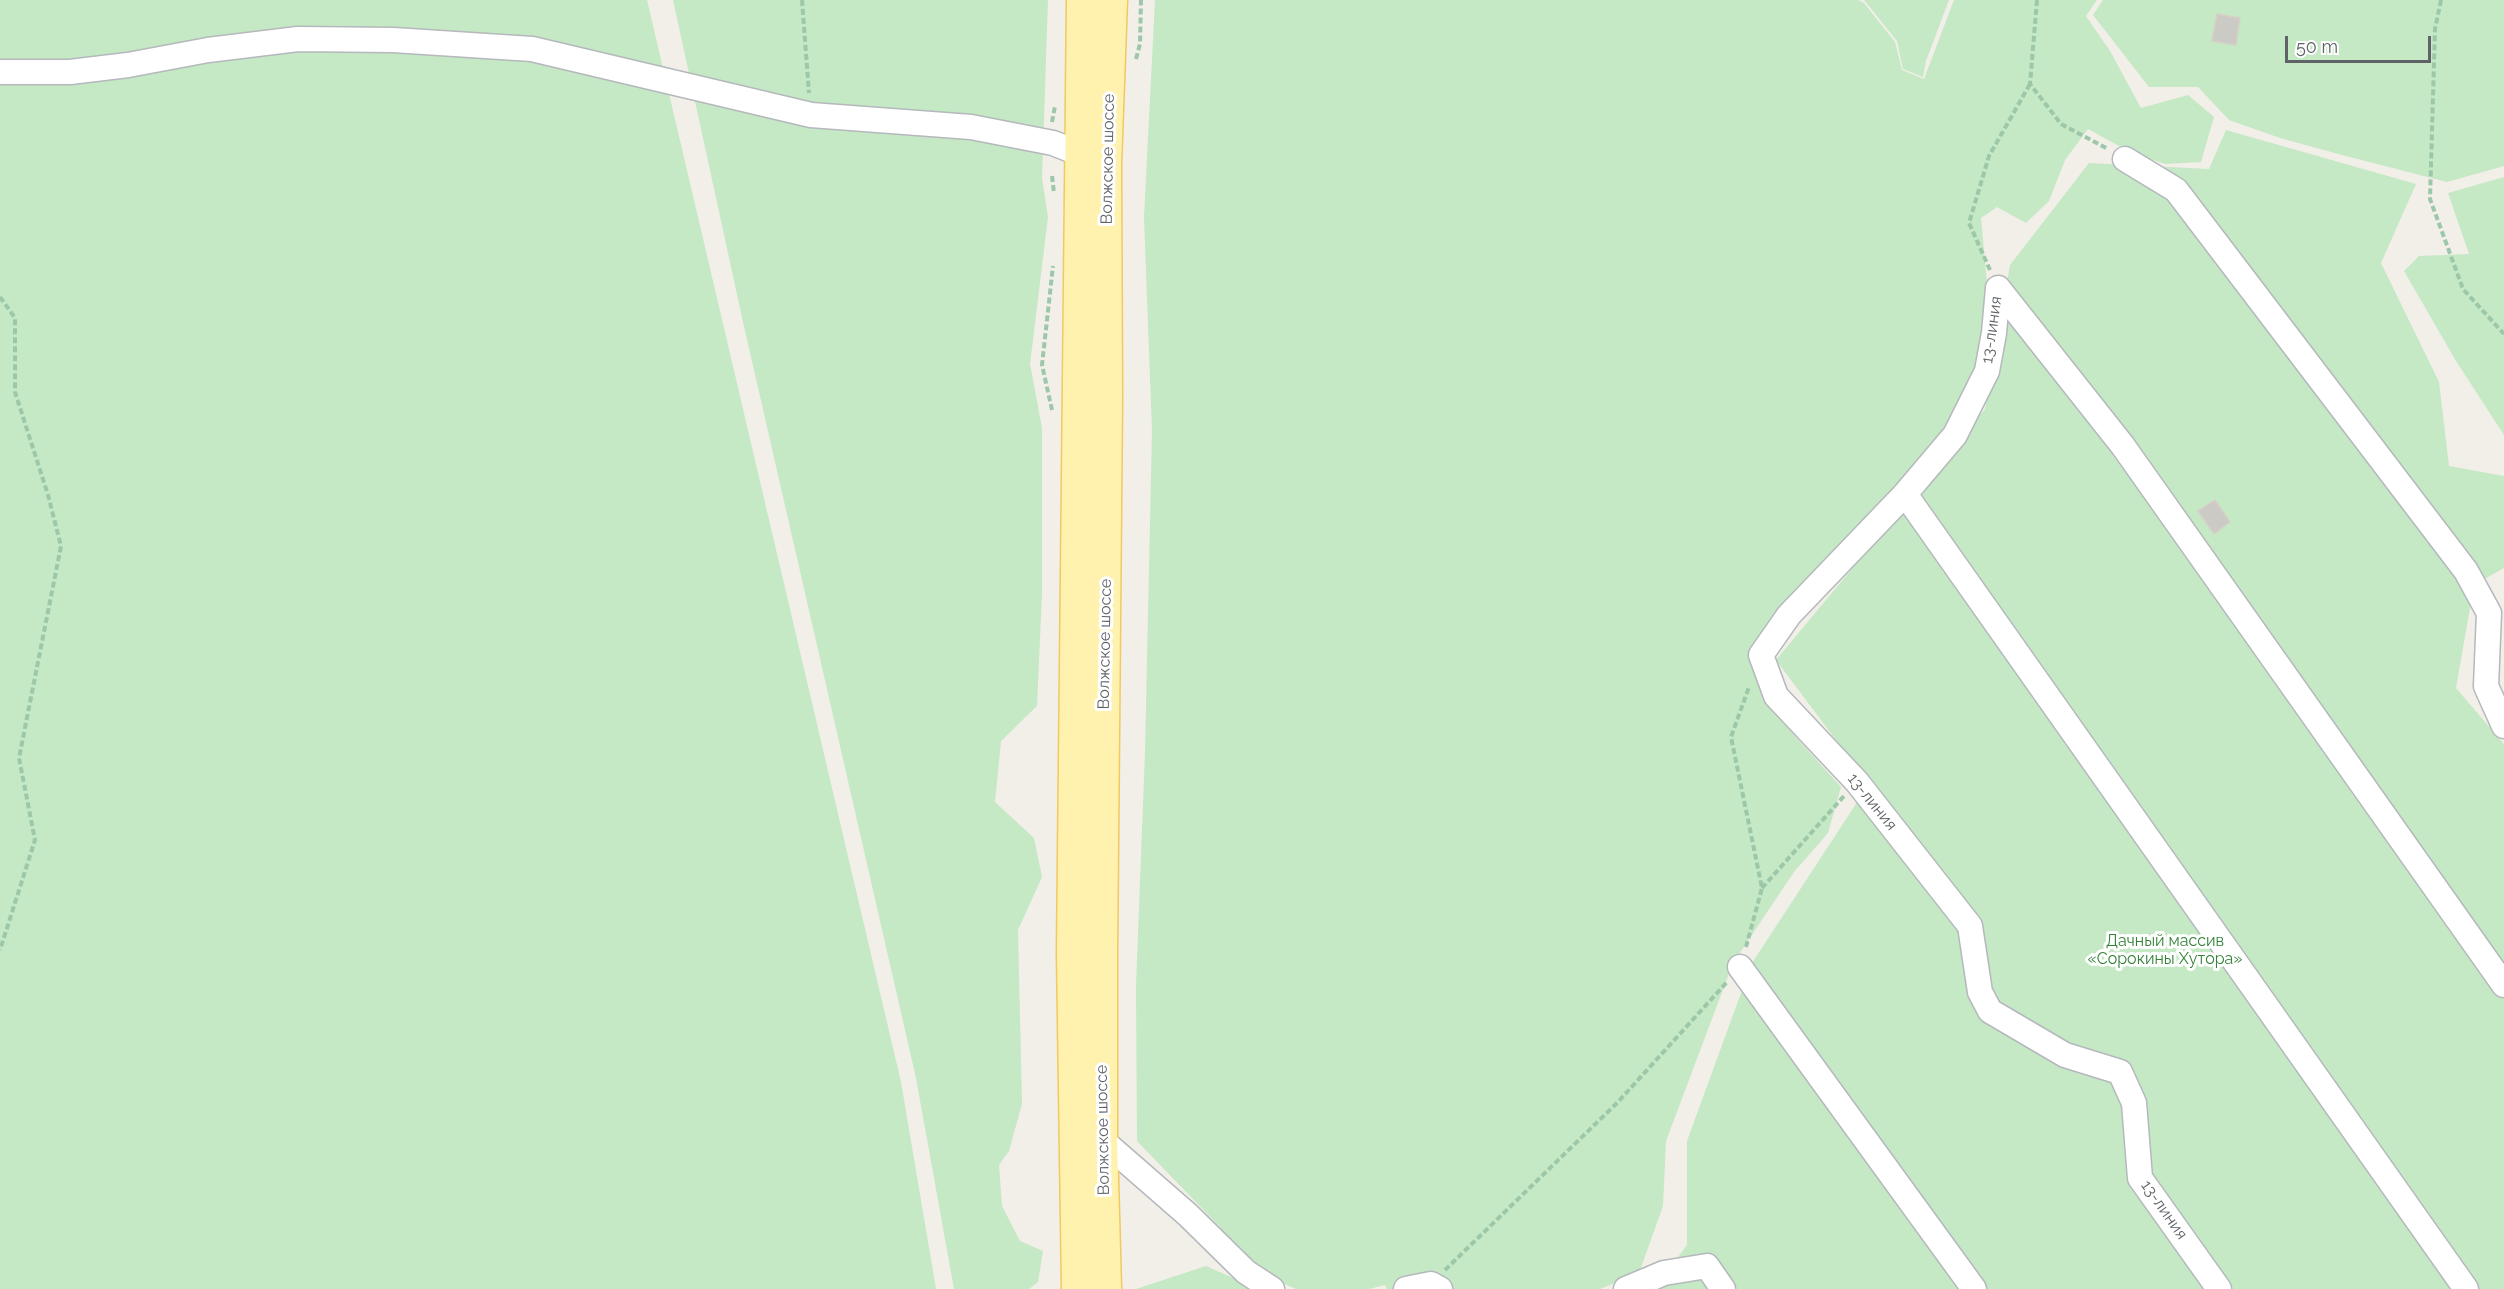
<!DOCTYPE html>
<html>
<head>
<meta charset="utf-8">
<style>
	body { margin:0 }
	#map { position:relative; width:2504px; height:1289px; overflow:hidden; background:#f1efe8; font-family:Raleway,sans-serif }
	canvas { display:block }
	.scale { position:absolute; left:2285px; top:36px; width:146px; height:27px; box-sizing:border-box; border:3px solid #5f6368; border-top:0; padding-left:8px; font-size:18px; line-height:21px; white-space:nowrap; color:#5f6368; -webkit-text-stroke:4px #fff; paint-order:stroke }
</style>
</head>
<body>
<div id="map">
<canvas width="2504" height="1289"></canvas>
<div class="scale">50 m</div>
</div>
<script>
const ctx = document.querySelector('canvas').getContext('2d');
ctx.lineJoin = 'round';
function fill(path, color) {
  ctx.fillStyle = color;
  ctx.fill(path, 'evenodd');
}
function strokePath(path, color, width, dash) {
  ctx.strokeStyle = color;
  ctx.lineWidth = width;
  ctx.lineCap = dash ? 'butt' : 'round';
  ctx.setLineDash(dash || []);
  ctx.stroke(path);
}
function label(font, color, halo, rows, align = 'center') {
  ctx.font = font + ' Raleway,sans-serif';
  ctx.lineWidth = 6;
  ctx.setLineDash([]);
  ctx.textBaseline = 'middle';
  ctx.strokeStyle = halo;
  ctx.fillStyle = color;
  for (const [text, x, y, turn = 0] of rows) {
    ctx.save();
    ctx.translate(x, y);
    ctx.rotate((+turn || 0) * Math.PI / 180);
    ctx.textAlign = isNaN(turn) ? turn : align;
    if (halo) ctx.strokeText(text, 0, 0);
    ctx.fillText(text, 0, 0);
    ctx.restore();
  }
}
fill(new Path2D(`
	M0 0H647L901 1082 936 1289H0Z
	M673 0H1048L1042 178 1048 217 1030 364 1042 428V593L1037 706 1001 741 995 802 1034 838 1042 877 1018 930 1022 1104 1009 1151 999 1165 1002 1206 1020 1241 1043 1251 1038 1282 1029 1289H954L916 1078 743 322Z
	M1155 0H1858L1864 3 1895 42 1902 70 1924 79 1954 0H2097L2086 16 2110 51 2141 108 2188 95 2214 117 2201 162 2165 164 2128 151 2088 129 2065 160 2049 201 2026 223 1997 207 1981 218 1989 305 1983 364 1952 430 1750 652 1763 701 1841 787 1828 833 1794 872 1733 963 1666 1141 1663 1206 1639 1273 1600 1289H1387L1385 1285 1369 1289H1296L1266 1276 1239 1256 1220 1227 1137 1141 1136 986 1145 752 1152 431 1144 217Z
	M1864 0H1949L1926 61 1923 77 1903 69 1897 41Z
	M2103 0H2504V166L2447 182 2342 155 2280 138 2229 120 2198 87H2149L2093 15Z
	M2226 130 2416 184 2381 263 2439 382 2449 466 2504 476V568L2474 585 2456 688 2504 744V1289H1646L1658 1284 1687 1245V1141L1752 963 1869 784 1776 660 1985 409 2010 265 2089 163 2209 169Z
	M2504 177V435L2456 361 2404 271 2419 256 2469 254 2448 193Z
	M1206 1266 1258 1289H1136Z`), '#c5e8c5');
const building = new Path2D(`
	M2217 14 2240 18 2236 45 2212 41Z
	M2215 500 2230 522 2214 534 2198 511Z`);
fill(building, '#cccac5');
strokePath(building, '#d6d1c6', 1.5);
const minor = new Path2D(`
	M0 72H70L128 65 208 50 298 39 393 40 532 49 811 115 971 127 1053 143 1096 160
	M2125 159 2176 190 2466 571 2489 613 2486 686 2504 726
	M1998 288 1994 333 1987 371 1955 435 1905 494 1789 615 1761 655 1776 696 1857 782 1970 926 1980 992 1990 1011 2065 1055 2120 1072 2134 1103 2140 1178 2219 1289
	M1998 288 2123 446 2504 985
	M1905 494 2466 1289
	M1740 967 1974 1289
	M1102 1140 1188 1215 1246 1272 1272 1289
	M1406 1289 1431 1284 1440 1289
	M1626 1289 1664 1273 1707 1266 1723 1289`);
const major = new Path2D(`
	M1077 1289 1072 953 1082 0
	M1106 1289 1102 1140V953L1107 397 1106 164 1112 0`);
strokePath(minor, '#b5b8bc', 27);
strokePath(major, '#f2c960', 33);
strokePath(new Path2D(`
	M802 0 809 93
	M2037 0 2030 84 2061 124 2108 149
	M2441 0 2435 29 2430 199 2463 289 2504 334
	M1136 59 1140 44 1141 0
	M1052 122 1055 106
	M1052 176 1054 193
	M1990 270 1969 223 1989 156 2030 84
	M0 297 15 318V392L48 495 61 546 19 758 35 840 0 950
	M1052 410 1042 365 1053 266
	M1762 888 1844 796
	M1746 947 1762 888 1731 737 1749 687
	M1445 1270 1618 1102 1727 982`), '#9cc7a9', 4, [6, 3]);
strokePath(minor, '#fff', 24);
strokePath(major, '#fff2af', 30);
label('16px', '#5f6368', '#fff', [
	["Волжское шоссе",1108,159,-89],
	["13-линия",1992,330,-82],
	["Волжское шоссе",1105,644,-89],
	["13-линия",1872,802,51],
	["Волжское шоссе",1103,1130,-91],
	["13-линия",2164,1210,55]
]);
label('16px', '#348238', '#fff', [
	["Дачный массив",2165,941],
	["«Сорокины Хутора»",2165,959]
]);
</script>
</body>
</html>
